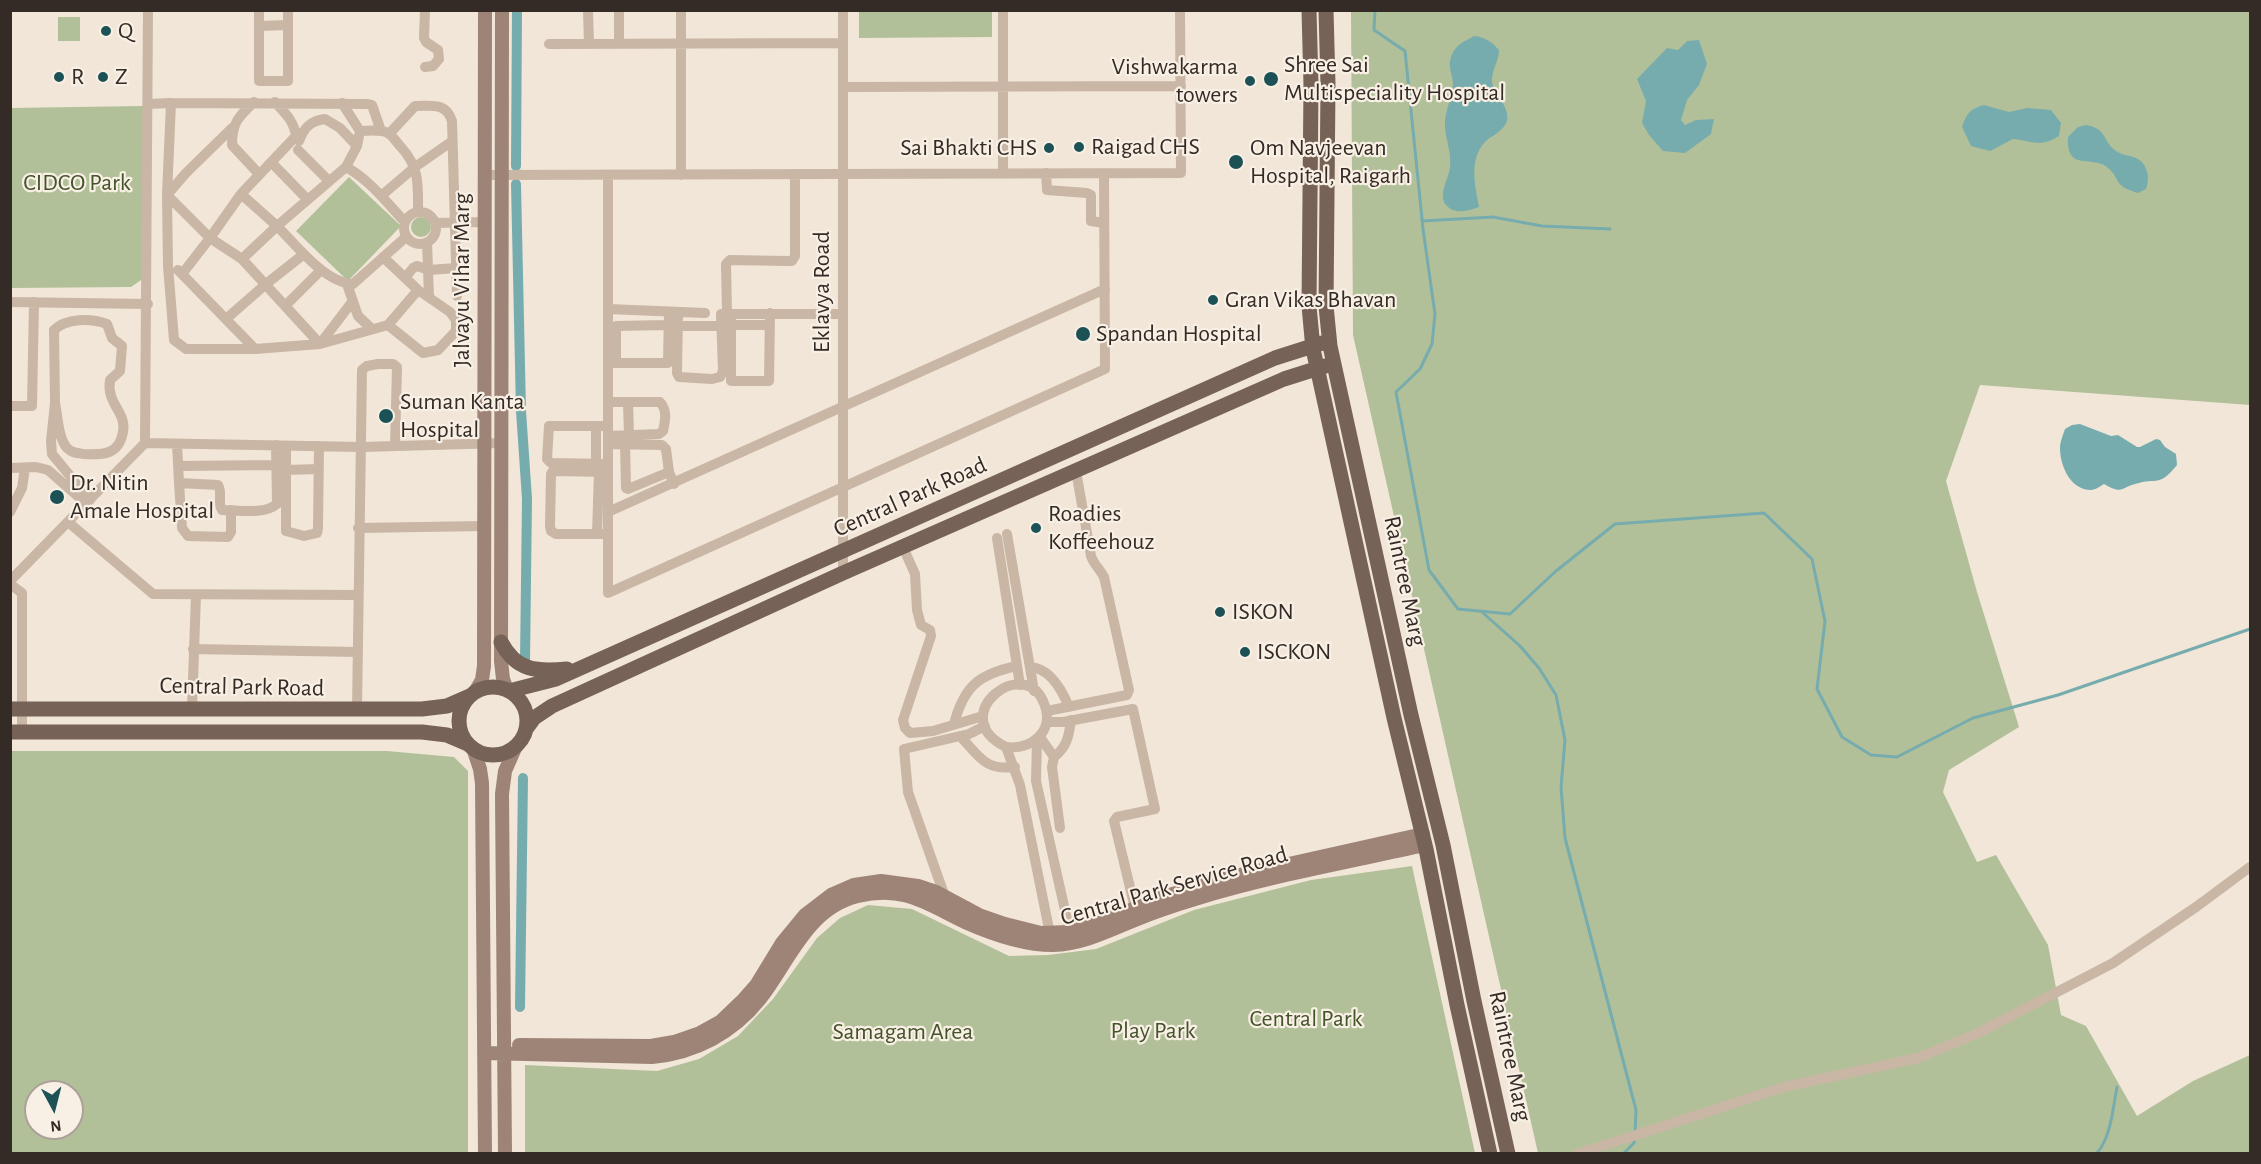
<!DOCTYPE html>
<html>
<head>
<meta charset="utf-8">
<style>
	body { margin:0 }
	#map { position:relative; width:2261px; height:1164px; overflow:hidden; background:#f1e6d8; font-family:"Alegreya Sans",sans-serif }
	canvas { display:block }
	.frame { position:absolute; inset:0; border:12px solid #352b26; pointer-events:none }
	.north { position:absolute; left:24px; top:1080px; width:60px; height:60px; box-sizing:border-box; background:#f9f0e5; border:2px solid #aba199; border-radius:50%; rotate:173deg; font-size:16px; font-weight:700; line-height:24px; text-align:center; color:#352b26 }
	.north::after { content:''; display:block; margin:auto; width:21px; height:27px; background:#1c5256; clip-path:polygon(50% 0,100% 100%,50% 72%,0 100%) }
</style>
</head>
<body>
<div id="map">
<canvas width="2261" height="1164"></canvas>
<div class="frame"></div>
<div class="north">N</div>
</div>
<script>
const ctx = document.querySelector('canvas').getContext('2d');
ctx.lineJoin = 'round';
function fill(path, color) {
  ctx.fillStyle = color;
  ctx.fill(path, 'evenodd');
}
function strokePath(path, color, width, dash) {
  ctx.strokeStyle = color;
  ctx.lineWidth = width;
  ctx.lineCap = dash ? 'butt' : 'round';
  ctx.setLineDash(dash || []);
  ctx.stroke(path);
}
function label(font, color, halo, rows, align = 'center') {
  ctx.font = font + ' "Alegreya Sans",sans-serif';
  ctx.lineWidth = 4.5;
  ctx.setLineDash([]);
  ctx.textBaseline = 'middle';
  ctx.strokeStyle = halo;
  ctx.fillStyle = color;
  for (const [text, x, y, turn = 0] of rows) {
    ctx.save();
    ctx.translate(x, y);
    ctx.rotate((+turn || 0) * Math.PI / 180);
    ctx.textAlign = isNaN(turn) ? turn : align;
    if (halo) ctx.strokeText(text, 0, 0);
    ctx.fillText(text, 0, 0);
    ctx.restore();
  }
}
fill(new Path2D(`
	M859 11H992V37L859 38Z
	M1351 11H2250V405L1980 385 1946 481 1977 592 2019 727 1949 770 1943 792 1977 862 1996 855 2048 945 2061 1015 2086 1026 2137 1116 2193 1081 2250 1055V1153H1538L1353 335Z
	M58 17H80V41H58Z
	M143 106 144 270 141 280 131 287 11 288 10 108Z
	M349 177 401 226 348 281 296 231Z
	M411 227a10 10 0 1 1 20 0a10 10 0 1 1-20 0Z
	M11 751H387L454 757 468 771V1153H11ZM36 1092H72V1128H36Z
	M1412 866 1475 1153H525V1065L657 1071 699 1059 738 1036 773 999 817 938 840 918 868 905 912 909 1009 956 1048 955 1096 949 1194 910 1311 880Z`), '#b2c099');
fill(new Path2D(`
	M1474 36C1485 37 1492 42 1499 50 1499 63 1489 73 1493 86 1497 96 1510 109 1507 121 1504 130 1494 135 1487 140 1468 158 1475 184 1479 207 1470 210 1456 215 1448 207 1436 197 1449 179 1450 167 1452 151 1444 137 1445 121 1446 109 1452 97 1453 84 1453 75 1447 67 1451 57 1455 45 1463 42 1474 36Z
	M1699 40 1707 64 1699 85 1687 100 1681 120 1685 125 1696 120 1714 119 1711 134 1685 153 1663 151 1649 135 1642 123 1646 101 1637 79 1667 48 1678 50 1687 41Z
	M1984 105 2009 112 2027 108 2051 110 2061 123 2059 136C2040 148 2033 141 2013 139L1990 151 1971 146 1962 127C1966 114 1971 108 1984 105Z
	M2086 125C2108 129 2102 141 2116 151 2123 156 2131 155 2138 159 2148 165 2150 179 2146 189L2138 193C2111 185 2122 179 2107 167 2091 155 2066 172 2068 137L2078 127Z
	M2080 424 2111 436 2118 435 2137 447H2140L2156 439 2160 440 2165 447 2176 454 2177 465C2158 488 2158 477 2135 484 2119 489 2122 494 2104 484 2101 486 2095 490 2091 490 2070 490 2060 465 2060 448 2060 442 2063 435 2065 429L2072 425Z`), '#77acae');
strokePath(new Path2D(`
	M1375 10 1374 30 1405 51 1423 229 1435 314 1432 344 1420 369 1396 392 1429 570 1458 609 1510 614 1556 571 1615 524 1764 513 1812 559 1825 621 1817 689 1842 737 1871 755 1897 757 1973 718 2058 695 2250 629
	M516 184V166
	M1422 221 1493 217 1542 226 1610 229
	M1482 612 1520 646 1539 668 1556 695 1565 740 1561 787 1565 838 1636 1110 1635 1133
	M1623 1154 1634 1143V1139
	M2096 1154C2111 1139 2113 1107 2117 1087`), '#77acae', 3);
strokePath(new Path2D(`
	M516 166 517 10
	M516 184 521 411 527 499 525 661
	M520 1007 523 778`), '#77acae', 10);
strokePath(new Path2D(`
	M259 10V81H288V10
	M425 10 424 38 426 42 438 50 439 59 433 66 425 67
	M588 10 589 44
	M619 10V43
	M681 10V175
	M843 10V573
	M1003 10V174
	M259 26 288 25
	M549 44 843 43
	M843 87 1181 86
	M254 102C238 117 232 123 232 145L259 174
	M275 102C285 113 294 121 296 136L241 194 210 238 242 259 320 344 352 302
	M342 103 360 131 357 146 346 167
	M148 104 171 103
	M360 131C369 131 380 129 388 133 393 136 397 143 401 147 420 168 418 185 418 212
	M381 131 372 105 368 104 171 103 167 195 168 266 174 340 186 349H255L320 344 388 325 423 353 438 350 456 331V320L450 312 418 290 383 257
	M389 134 415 106C432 106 446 102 452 121L457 296
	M299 141C304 128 310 121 325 119L340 128 357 146
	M298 150 329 181
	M271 162 307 199
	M1046 173 1047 190 1087 193 1091 195V221L1104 223
	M485 175 1181 173 1180 10
	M608 175V593L1105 369 1104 173
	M241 194 277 226 242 259
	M381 196 415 167 451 142
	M404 228a16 16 0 1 1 32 0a16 16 0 1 1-32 0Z
	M405 222C387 203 370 180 346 167L277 226C296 245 325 283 353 284L406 237
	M435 223 485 222
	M427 242 429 297
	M178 270 255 349
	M182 274 210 238 167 195 186 173 232 128
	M405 278 413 268 417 266 429 270 456 268
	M347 284 358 316 372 329
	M10 302 148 304
	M285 306 321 270
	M608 309 705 313
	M678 312 677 373 679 377 712 379 720 377 723 371 721 314
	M726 314H843
	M727 314 726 264 730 260 787 261H792L795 256V174
	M731 314V381H769L770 313
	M226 319 266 284 304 254
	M388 325 418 290
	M731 325H770
	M678 326H721
	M608 363H668L669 312
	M616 363V326L668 325
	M628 402 629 435
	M55 403C58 417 58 437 67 448 72 453 77 453 84 454 103 455 119 455 123 432 127 412 106 404 110 380L120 371 122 346 112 338 107 324C91 318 66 318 54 330L55 403 51 441 52 454 90 500
	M10 406H32L34 302
	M608 426H549L547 459 551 463 608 464
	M608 436 659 434 663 431C665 421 668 411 660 402H608
	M145 443 148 10
	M177 444 179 483 218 485C223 493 217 503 222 510 239 510 264 515 277 504L276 445
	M608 444 662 445 666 449 669 472 674 484
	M625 444 626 488 628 489 669 472
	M286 446V531L304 536 317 533 318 528 319 446
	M596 463V426
	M178 466 277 465
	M10 468 36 467 48 470 81 499
	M285 470 319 469
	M179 483 182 528 188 536 228 537 231 532V510
	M10 512 22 488 25 468
	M608 512 1105 289
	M68 522 153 594 358 595
	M358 528 484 526
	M597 534 599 472
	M608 534H556L551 531 550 526 551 474 553 471 608 472
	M1007 534 1034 691
	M997 538 1020 685
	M903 547 915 574 917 610 921 625 930 630 931 636 903 720 905 728 910 733 933 731 983 716
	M10 581 145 443 362 447 502 443
	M10 584 22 593V732
	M193 649 358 652
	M1030 667C1050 668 1062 690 1069 707
	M192 708 196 595
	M357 710 362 370 367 366 378 364H393L397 367 395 446
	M1047 711 1127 695 1129 690 1104 577C1100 569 1094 565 1091 556L1076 471
	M1047 722H1063L1133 709 1155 809 1117 817 1114 821 1135 908
	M954 724C964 686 979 674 1017 666
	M960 736C979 756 985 771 1015 767
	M1040 737 1054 757 1052 767 1060 828
	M1037 740 1036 781 1071 937
	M1006 747C1030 750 1054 733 1045 706 1027 650 943 716 1006 747L1020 785 1051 939
	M1054 757C1067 747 1069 736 1071 720
	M945 897 908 792 904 749 969 734 985 726
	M1577 1154 1784 1087 1918 1058 1976 1034 2113 963 2196 907 2250 867`), '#c9b6a5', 10);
strokePath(new Path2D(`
	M502 10 501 661 503 679 507 690
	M475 692 482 680 484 666 485 10
	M473 748 480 769 482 783 485 1154
	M519 1045 651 1046 674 1042 700 1033 720 1022 743 1000 757 984 782 943 805 915 831 895 854 885 881 881 918 886 936 892 979 915 1005 924 1041 933 1069 932 1093 925 1163 897 1226 878 1423 834
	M484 1053 652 1057C695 1053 733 1033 760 999 789 962 807 908 858 896 904 885 927 904 965 922 992 934 1024 945 1053 945 1083 944 1108 931 1135 920 1154 912 1175 905 1195 899 1270 876 1348 862 1425 845
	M505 1154 502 794 505 771 516 746`), '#9d8476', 14);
strokePath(new Path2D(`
	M1309 10 1311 85 1309 306 1313 349 1394 718 1426 849 1457 1005 1490 1154
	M1326 10 1328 85 1326 306 1330 346 1411 715 1443 845 1474 1001 1508 1154
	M501 642C516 671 537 672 567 669
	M459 721a34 34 0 1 1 68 0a34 34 0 1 1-68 0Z
	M509 691 556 679 1275 358 1322 343
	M10 709H422L447 706 470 696
	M526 729 534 718 552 706 843 573 1284 379 1325 366
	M10 732H422L447 735 468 744`), '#776257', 15);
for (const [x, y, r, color] of [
	[106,31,6,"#1c5256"],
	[59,77,6,"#1c5256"],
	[103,77,6,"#1c5256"],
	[1271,79,8,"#1c5256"],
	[1250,81,6,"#1c5256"],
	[1079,147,6,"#1c5256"],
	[1049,148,6,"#1c5256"],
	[1236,162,8,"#1c5256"],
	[1213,300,6,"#1c5256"],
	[1083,334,8,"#1c5256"],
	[386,416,8,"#1c5256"],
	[57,497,8,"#1c5256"],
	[1036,528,6,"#1c5256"],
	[1220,612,6,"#1c5256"],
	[1245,652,6,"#1c5256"]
]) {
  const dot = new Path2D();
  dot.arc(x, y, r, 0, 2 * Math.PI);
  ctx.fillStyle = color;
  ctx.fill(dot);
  strokePath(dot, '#f9f0e5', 2);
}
label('24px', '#352b26', '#f9f0e5', [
	["Q",118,31],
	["Shree Sai",1284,65],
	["Multispeciality Hospital",1284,93],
	["Vishwakarma",1238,67,"right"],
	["towers",1238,95,"right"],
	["R",71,77],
	["Z",115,77],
	["Raigad CHS",1091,147],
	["Sai Bhakti CHS",1037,148,"right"],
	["Om Navjeevan",1250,148],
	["Hospital, Raigarh",1250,176],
	["Gran Vikas Bhavan",1225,300],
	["Spandan Hospital",1096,334],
	["Suman Kanta",400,402],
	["Hospital",400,430],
	["Dr. Nitin",70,483],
	["Amale Hospital",70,511],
	["Roadies",1048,514],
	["Koffeehouz",1048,542],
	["ISKON",1232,612],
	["ISCKON",1257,652]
], 'left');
label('24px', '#43532a', '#f9f0e5', [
	["CIDCO Park",77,183],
	["Central Park",1306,1019],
	["Play Park",1153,1031],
	["Samagam Area",903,1032]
]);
label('24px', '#352b26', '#f9f0e5', [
	["Jalvayu Vihar Marg",462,280,-90],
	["Eklavya Road",822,292,-90],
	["Central Park Road",910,497,-24],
	["Raintree Marg",1405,581,78],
	["Central Park Road",242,687,1],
	["Central Park Service Road",1174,886,-16],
	["Raintree Marg",1510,1056,78]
]);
</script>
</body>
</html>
